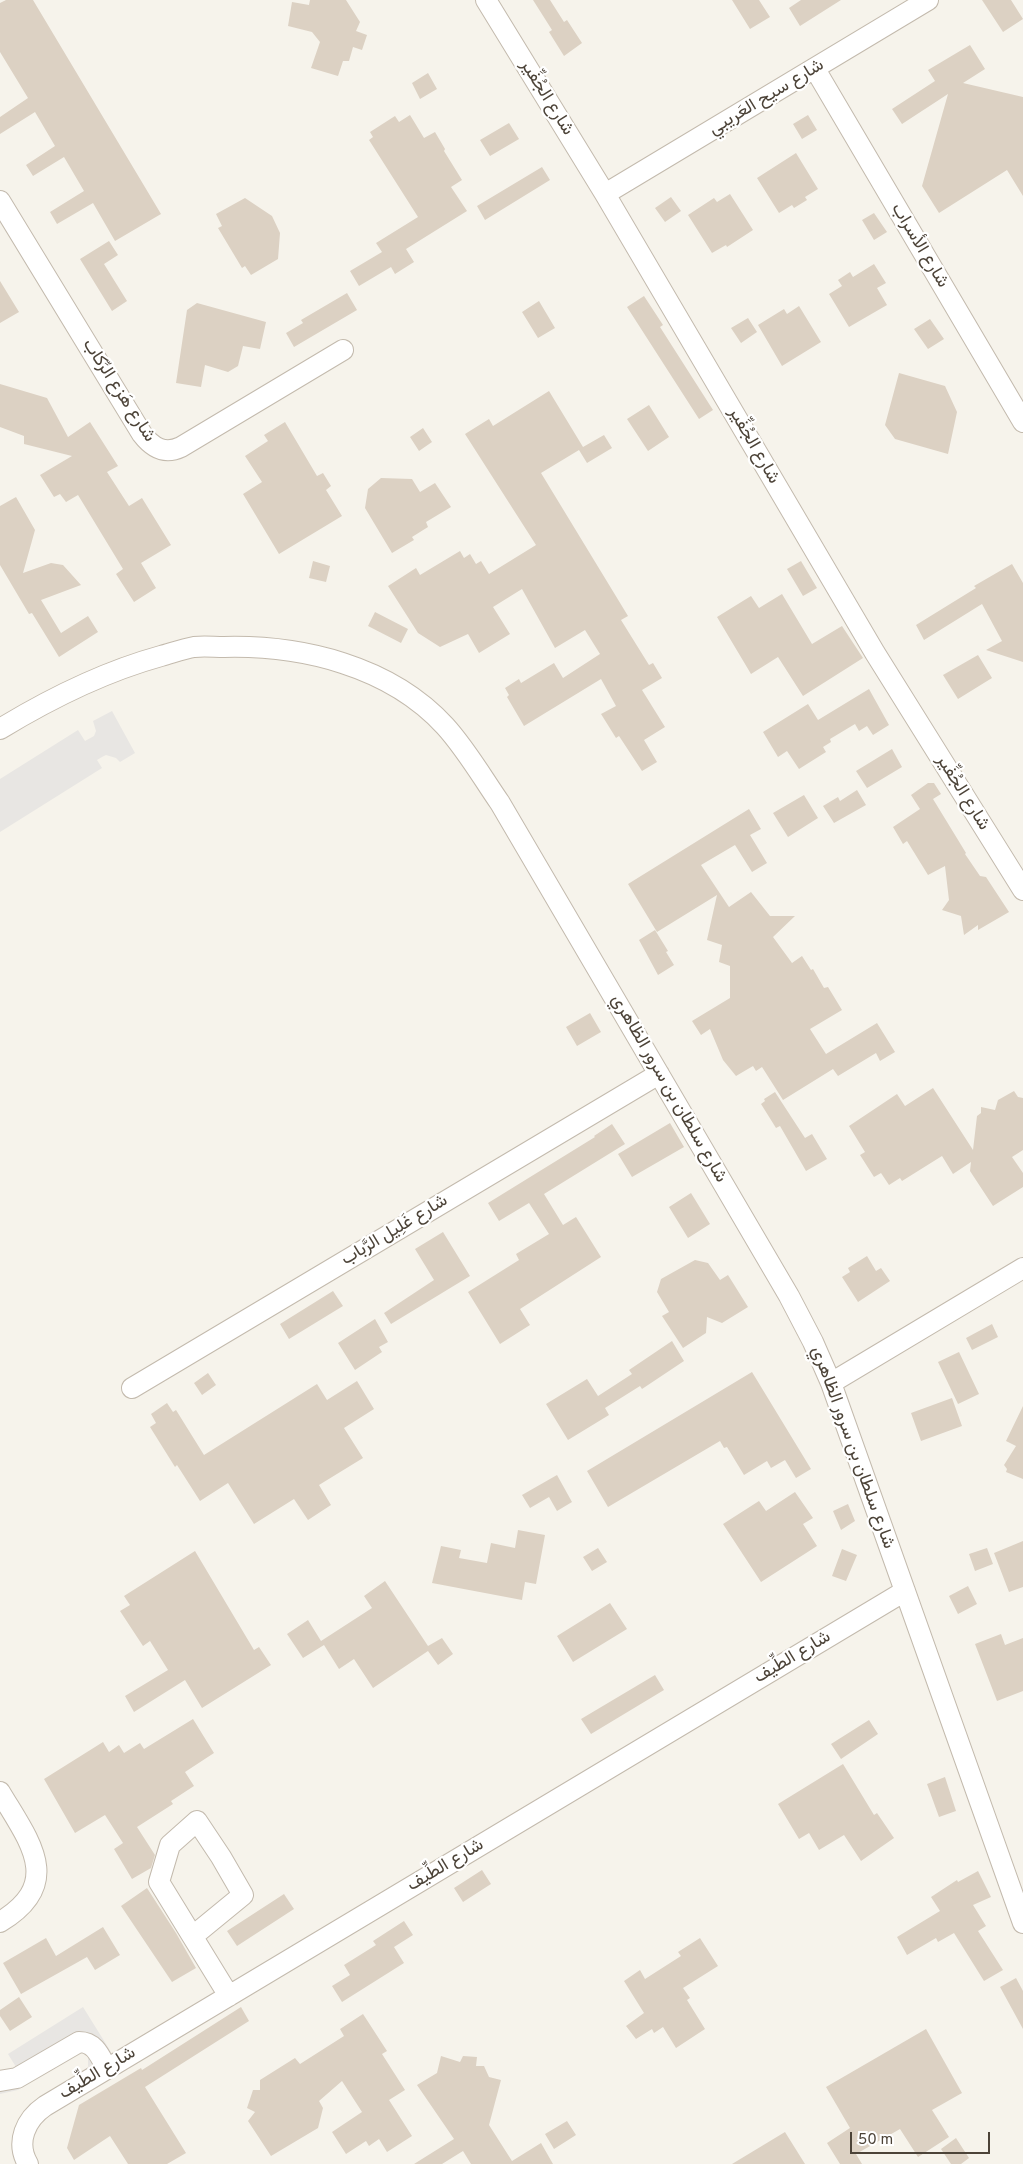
<!DOCTYPE html>
<html>
<head>
<meta charset="utf-8">
<style>
	body { margin:0 }
	#map { position:relative; width:1023px; height:2164px; overflow:hidden; background:#f6f3eb; font-family:Overpass,sans-serif }
	canvas { display:block }
	.scale { position:absolute; left:850px; top:2132px; width:140px; height:22px; box-sizing:border-box; border:2px solid #4c4338; border-top:0; padding-left:6px; font-size:15px; line-height:18px; white-space:nowrap; color:#4c4338; -webkit-text-stroke:4px #fff; paint-order:stroke }
</style>
</head>
<body>
<div id="map">
<canvas width="1023" height="2164"></canvas>
<div class="scale">50 m</div>
</div>
<script>
const ctx = document.querySelector('canvas').getContext('2d');
ctx.lineJoin = 'round';
function fill(path, color) {
  ctx.fillStyle = color;
  ctx.fill(path, 'evenodd');
}
function strokePath(path, color, width, dash) {
  ctx.strokeStyle = color;
  ctx.lineWidth = width;
  ctx.lineCap = dash ? 'butt' : 'round';
  ctx.setLineDash(dash || []);
  ctx.stroke(path);
}
function label(font, color, halo, rows, align = 'center') {
  ctx.font = font + ' Overpass,Vazirmatn,sans-serif';
  ctx.lineWidth = 4.5;
  ctx.setLineDash([]);
  ctx.textBaseline = 'middle';
  ctx.strokeStyle = halo;
  ctx.fillStyle = color;
  for (const [text, x, y, turn = 0] of rows) {
    ctx.save();
    ctx.translate(x, y);
    ctx.rotate((+turn || 0) * Math.PI / 180);
    ctx.textAlign = isNaN(turn) ? turn : align;
    if (halo) ctx.strokeText(text, 0, 0);
    ctx.fillText(text, 0, 0);
    ctx.restore();
  }
}
fill(new Path2D(`
	M112 711 135 753 120 762 116 758 106 755 102 757 97 760 102 768 0 832V779L78 730 85 741 94 736 96 731 93 721Z
	M83 2007 111 2052 88 2067V2057L85 2053 79 2051 18 2090 0 2094V2071H7L16 2067 8 2054Z`), '#e8e6e3');
fill(new Path2D(`
	M6 0H33L161 214 115 241 93 203 57 224 50 212 84 191 64 157 33 176 26 165 55 146 35 112 0 134V117L28 98 0 52V3Z
	M310 0H346L360 22 356 31 367 35 362 50 353 47 349 61H343L338 76 311 68 320 42 312 32 288 26 292 2 309 5Z
	M533 0H550L564 22 567 20 582 43 564 56 549 32 552 30Z
	M732 0H759L770 17 750 29Z
	M801 0H841L800 26 789 8Z
	M982 0H1011L1023 19 1003 32Z
	M970 45 985 69 963 83 1023 97V196L1007 170 939 213 922 186 948 94 902 124 892 109 935 81 928 70Z
	M428 73 437 89 420 99 412 83Z
	M410 115 424 138 435 132 445 149 444 151 462 180 451 187 467 211 406 249 414 262 395 274 391 267 359 286 350 271 382 252 376 243 418 217 369 140 373 137 370 132 395 116 399 122Z
	M808 115 817 130 802 139 793 124Z
	M509 123 519 139 490 156 480 140Z
	M796 153 818 189 805 197 807 200 794 208 792 205 779 213 757 178Z
	M542 167 550 180 485 220 477 206Z
	M730 194 753 230 727 247 726 245 712 253 688 215 714 198 717 202Z
	M671 197 681 211 665 222 655 208Z
	M245 198 272 216 280 233 278 259 251 275 245 266 242 268 218 228 222 226 216 214Z
	M874 213 887 232 874 240 862 220Z
	M109 241 118 255 104 264 127 301 112 311 80 259Z
	M874 264 886 283 877 288 887 305 849 327 829 294 842 286 838 280 850 272 853 277Z
	M0 281 19 312 0 323Z
	M347 293 357 310 294 347 286 333 303 323 301 320Z
	M644 296 663 325 660 327 713 410 699 419 627 307Z
	M539 301 555 328 538 338 522 312Z
	M197 303 266 322 260 349 243 346 238 366 228 372 205 365 201 387 176 383 187 310Z
	M799 306 821 342 782 366 758 325 784 309 787 314Z
	M748 318 757 332 741 343 731 328Z
	M930 319 944 339 928 349 914 329Z
	M899 373 945 386 957 412 948 454 895 439 885 425Z
	M0 384 47 398 68 437 90 422 118 466 107 472 129 506 142 498 171 545 141 563 156 588 134 602 116 574 123 569 78 495 66 502 60 494 54 497 40 475 72 456 24 444V436L0 427Z
	M549 391 583 447 604 435 612 448 587 463 579 450 541 473 628 616 621 620 649 665 653 663 662 678 642 690 665 727 644 740 657 762 642 771 619 736 616 738 601 714 616 706 601 679 524 726 507 697 509 695 505 688 519 679 521 683 554 663 563 678 600 654 585 630 555 648 522 589 493 607 510 634 479 653 468 634 440 647 418 633 388 586 416 568 420 575 460 551 464 558 470 554 476 564 481 561 489 574 536 545 465 434 489 419 493 426Z
	M649 405 669 437 648 451 627 419Z
	M285 422 317 476 323 473 331 486 326 490 342 516 279 554 243 494 262 482 245 456 268 441 264 435Z
	M423 428 432 442 419 451 410 437Z
	M381 478 412 479 420 492 435 483 451 507 426 522 428 527 412 537 414 540 392 553 365 508 368 489Z
	M16 497 35 530 23 573 51 563 63 565 81 585 41 600 61 633 88 616 98 632 59 657 32 613 29 614 0 565V506Z
	M313 561 330 566 326 582 309 578Z
	M801 561 817 588 803 596 787 569Z
	M1012 564 1023 583V662L986 650 1002 641 982 604 924 640 916 625 976 588 974 586Z
	M782 594 812 644 842 626 863 658 803 696 778 657 751 674 717 617 751 596 759 608Z
	M375 612 408 629 401 643 368 626Z
	M978 655 992 678 958 699 943 675Z
	M869 689 889 725 873 735 867 726 859 731 855 724 830 739 831 742 823 747 826 752 799 769 787 751 778 757 763 732 808 704 818 720Z
	M892 749 902 767 867 788 856 771Z
	M928 783H934L941 794 933 799 966 853 965 854 980 876 986 877 1009 912 978 930V925L964 935 961 916 942 910 949 900 945 866 928 875 907 841 903 844 893 827 920 809 911 795Z
	M857 790 866 805 834 823 823 806 838 797 840 801Z
	M804 795 818 818 788 837 773 813Z
	M749 809 761 829 750 835 767 863 752 872 735 845 701 865 729 907 751 892 770 916H795L773 937 792 963 802 956 811 970 813 969 824 988 828 987 842 1010 810 1029 826 1054 877 1023 895 1052 880 1061 876 1053 838 1076 833 1069 783 1100 762 1067 756 1071 753 1066 736 1076 723 1060 710 1029 701 1035 692 1021 730 998V966L719 962 722 945 707 940 717 895 657 932 628 884Z
	M655 930 668 951 666 952 674 965 658 975 639 940Z
	M590 1013 601 1032 577 1046 566 1027Z
	M933 1088 973 1150 977 1116 981 1113V1107L995 1110 998 1100 1014 1091 1018 1097 1023 1098V1150L1012 1157 1023 1173V1187L993 1206 970 1171 971 1162 953 1174 942 1156 902 1181 900 1178 889 1185 881 1173 874 1177 860 1155 865 1152 849 1126 897 1094 905 1106Z
	M775 1092 805 1138 812 1134 827 1159 806 1171 780 1126 776 1128 761 1104 765 1101 764 1099Z
	M670 1123 684 1147 632 1177 618 1154Z
	M612 1124 625 1144 544 1194 563 1225 576 1217 601 1257 520 1309 530 1325 500 1344 468 1292 519 1260 516 1254 549 1234 529 1203 499 1221 488 1203 595 1137 594 1136Z
	M691 1193 710 1224 688 1238 669 1207Z
	M443 1232 470 1276 391 1324 384 1313 434 1280 415 1249Z
	M867 1256 876 1271 881 1268 890 1281 858 1302 842 1277 850 1272 848 1268Z
	M695 1260 708 1263 720 1280 728 1275 748 1307 722 1323 707 1317 706 1333 683 1348 662 1316 669 1312 657 1292 661 1279Z
	M333 1291 343 1306 289 1339 280 1324Z
	M375 1319 388 1342 379 1347 382 1352 355 1370 338 1343Z
	M992 1324 998 1337 972 1350 966 1338Z
	M672 1341 684 1361 642 1389 640 1386 605 1408 609 1415 568 1440 546 1404 587 1379 598 1396 632 1374 629 1370Z
	M959 1352 979 1394 958 1404 938 1362Z
	M752 1372 811 1469 796 1478 785 1460 771 1468 767 1461 744 1475 727 1447 724 1448 720 1441 608 1507 587 1471Z
	M208 1373 216 1385 202 1395 194 1383Z
	M357 1381 374 1409 344 1428 363 1458 319 1485 331 1505 308 1520 294 1499 254 1524 228 1483 200 1501 177 1465 175 1467 150 1427 156 1423 151 1414 167 1403 173 1412 176 1410 204 1455 317 1384 327 1400Z
	M952 1398 962 1426 921 1441 911 1413Z
	M1023 1406V1479L1006 1472 1007 1469 1004 1465 1016 1446 1006 1441Z
	M557 1475 572 1502 557 1511 549 1497 530 1508 522 1495Z
	M795 1492 813 1518 803 1524 817 1546 761 1582 723 1524 759 1501 766 1511Z
	M848 1504 855 1521 841 1530 833 1511Z
	M518 1530 545 1535 536 1584 525 1582 522 1600 432 1583 441 1546 461 1550 459 1558 487 1563 491 1543 515 1548Z
	M1023 1541V1587L1009 1592 994 1553Z
	M598 1548 607 1562 592 1571 583 1557Z
	M987 1548 993 1564 975 1571 969 1554Z
	M842 1549 857 1555 846 1581 832 1576Z
	M195 1551 254 1650 259 1647 271 1665 202 1708 185 1680 134 1712 125 1696 168 1670 150 1641 143 1646 120 1611 130 1605 124 1596Z
	M385 1581 428 1646 442 1638 453 1654 438 1665 428 1651 373 1688 354 1659 339 1669 324 1645 303 1658 287 1634 308 1620 321 1641 372 1608 364 1596Z
	M968 1586 977 1604 958 1614 949 1596Z
	M610 1603 627 1629 573 1662 557 1636Z
	M1001 1634 1005 1645 1023 1638V1691L997 1701 975 1644Z
	M655 1675 664 1690 591 1734 581 1719Z
	M193 1719 214 1753 185 1772 194 1786 171 1801 173 1804 137 1827 155 1855 151 1868 132 1879 114 1849 123 1843 105 1815 75 1833 44 1779 103 1742 109 1752 119 1745 124 1753 140 1743 144 1749Z
	M869 1720 878 1734 841 1759 831 1744Z
	M843 1764 874 1815 877 1813 894 1838 861 1861 844 1835 819 1850 809 1833 799 1839 778 1804Z
	M945 1777 956 1811 939 1817 927 1784Z
	M482 1870 491 1884 463 1902 454 1888Z
	M978 1871 991 1897 973 1905 986 1926 978 1931 1003 1970 984 1981 954 1933 938 1942 936 1938 907 1955 897 1937 940 1911 931 1897 957 1880 958 1882Z
	M147 1888 176 1933 196 1968 172 1982 121 1906Z
	M284 1894 294 1909 237 1946 227 1931Z
	M404 1921 413 1935 394 1947 404 1963 342 2002 332 1986 350 1975 344 1965 376 1945 373 1941Z
	M103 1927 120 1955 95 1970 87 1957 21 1994 3 1963 46 1938 56 1956Z
	M700 1938 718 1966 683 1988 690 1998 687 2000 705 2029 676 2048 663 2027 654 2033 652 2029 636 2039 626 2026 644 2013 624 1981 640 1970 645 1979 681 1956 678 1952Z
	M1016 1978 1023 1991V2029L1000 1987Z
	M19 1997 32 2017 10 2031 0 2016V2010Z
	M241 2007 249 2021 145 2087 186 2153 167 2164H128L110 2136 74 2160 67 2148 79 2105 141 2068 142 2070Z
	M363 2014 387 2051 382 2054 405 2090 389 2100 412 2136 387 2152 379 2139 369 2146 366 2141 346 2154 332 2132 362 2112 342 2081 319 2101 323 2108 318 2128 271 2156 248 2121 255 2112 247 2108 253 2090H260V2080L295 2058 300 2064 344 2036 340 2029Z
	M926 2029 962 2093 932 2110 949 2137 918 2157 900 2129 856 2154 862 2164H840L827 2143 850 2128 826 2087Z
	M441 2056 460 2062 463 2056 477 2057 476 2066H484L489 2077 501 2080 489 2125 512 2161 541 2143 553 2164H471L463 2151 442 2164H414L454 2139 417 2085 437 2073Z
	M567 2121 576 2135 554 2149 545 2134Z
	M785 2132 805 2164H732Z
	M956 2138 969 2158 961 2164H951L941 2149Z`), '#dcd1c3');
const minor = new Path2D(`
	M486 0 605 194 875 653 1023 890
	M815 69 1023 422
	M605 194 928 0
	M0 201 142 434C152 447 164 455 181 447L343 350
	M0 729C51 698 103 672 161 656 172 653 183 649 194 647 204 646 214 647 224 647 302 645 390 666 445 726 466 749 482 777 500 803L789 1296 813 1342 831 1383 1023 1923
	M831 1383 1023 1268
	M132 1388 659 1074
	M0 1792C29 1841 65 1883 0 1922
	M193 1936 243 1895 221 1857 197 1821 170 1845 159 1882 229 1996
	M0 2081 17 2078 79 2042C95 2042 100 2056 107 2069
	M28 2164C15 2142 26 2119 45 2106L905 1591`);
strokePath(minor, '#c3baad', 22);
strokePath(minor, '#fff', 20);
label('18px', '#4c4338', '#fff', [
	["شارع الجُفِّير",546,98,58],
	["شارع سيح العَريبي",767,98,-31],
	["شارع الأسراب",919,246,59],
	["شارع هَزع الرِّكاب",118,391,57],
	["شارع الجُفِّير",753,446,60],
	["شارع الجُفِّير",962,793,58],
	["شارع سلطان بن سرور الظاهري",668,1089,60],
	["شارع غَلِيل الرَّباب",395,1231,-31],
	["شارع سلطان بن سرور الظاهري",852,1448,70],
	["شارع الطِّيف",793,1658,-31],
	["شارع الطِّيف",446,1866,-31],
	["شارع الطِّيف",98,2074,-31]
]);
</script>
</body>
</html>
